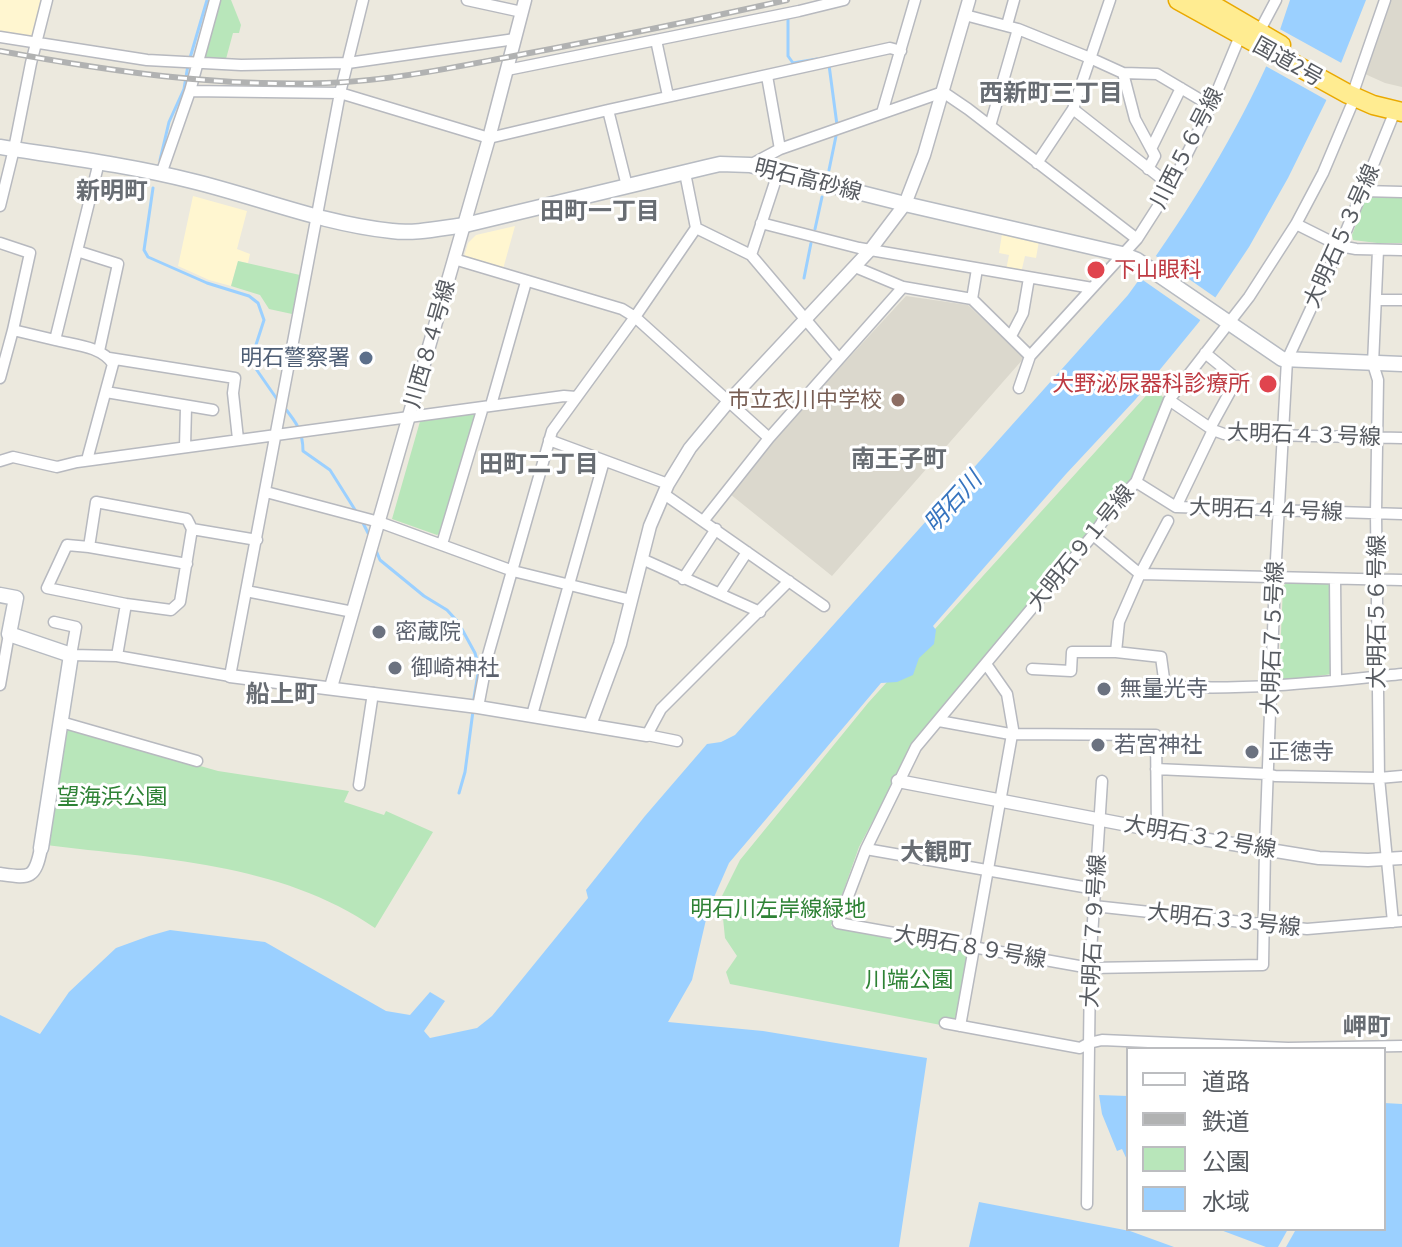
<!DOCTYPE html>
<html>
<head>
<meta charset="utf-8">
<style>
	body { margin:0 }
	#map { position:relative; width:1402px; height:1247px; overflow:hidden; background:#ece9de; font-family:"Asap Condensed","Noto Sans JP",sans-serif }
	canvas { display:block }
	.legend { position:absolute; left:1126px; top:1047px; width:260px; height:184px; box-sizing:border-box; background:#fff; border:2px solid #bcbdc0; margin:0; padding:10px 14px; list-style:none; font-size:24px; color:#575b61 }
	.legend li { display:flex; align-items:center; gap:16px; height:40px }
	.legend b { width:40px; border:2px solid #bcbdc0 }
</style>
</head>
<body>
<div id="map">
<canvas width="1402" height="1247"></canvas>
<ul class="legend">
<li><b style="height:10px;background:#fff"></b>道路</li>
<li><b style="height:10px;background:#b1b2b2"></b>鉄道</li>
<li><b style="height:22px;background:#b8e6ba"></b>公園</li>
<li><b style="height:22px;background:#9bd0ff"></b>水域</li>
</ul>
</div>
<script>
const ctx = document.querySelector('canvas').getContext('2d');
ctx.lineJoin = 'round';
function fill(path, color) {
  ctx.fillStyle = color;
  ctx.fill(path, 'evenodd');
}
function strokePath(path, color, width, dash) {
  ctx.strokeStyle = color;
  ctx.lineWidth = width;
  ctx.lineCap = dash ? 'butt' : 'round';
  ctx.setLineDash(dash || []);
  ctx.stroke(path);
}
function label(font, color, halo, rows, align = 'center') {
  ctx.font = font + ' "Asap Condensed","Noto Sans JP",sans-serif';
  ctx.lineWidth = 6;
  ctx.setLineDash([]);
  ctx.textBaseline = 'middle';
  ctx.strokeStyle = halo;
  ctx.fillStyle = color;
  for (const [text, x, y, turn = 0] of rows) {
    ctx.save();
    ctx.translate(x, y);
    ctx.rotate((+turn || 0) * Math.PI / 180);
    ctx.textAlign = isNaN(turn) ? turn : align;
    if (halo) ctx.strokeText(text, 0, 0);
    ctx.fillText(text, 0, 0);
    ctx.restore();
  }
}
fill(new Path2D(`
	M0 0H44L34 37 0 31Z
	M193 196 247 211 237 249 250 254 248 263 238 261 231 286 209 280 178 266Z
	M515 226 503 269 464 257 468 243 476 235Z
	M1002 234 1039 241 1036 258 1025 256 1021 273 1006 270 1009 255 999 253Z`), '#fff6d0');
fill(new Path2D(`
	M1391 0H1402V87L1385 83 1365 74Z
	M906 296 968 305 1024 358 832 576 730 494 771 442Z`), '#dbd8cd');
fill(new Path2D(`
	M220 0H231L241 25 239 33H233L226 59 206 57 205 52Z
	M1367 195 1402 196V243H1377L1353 240 1352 235Z
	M238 261 300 275 292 314 269 309 260 295 231 286Z
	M1153 388 1164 398 1133 480 894 781 859 847 831 926 960 950 967 955 959 1008 951 1027 730 984 726 972 737 956 725 938 721 898 740 860 868 703Z
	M474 411 476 417 442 532 437 535 392 519 421 418Z
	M1286 583 1329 584 1331 587 1332 674 1283 681 1279 678 1283 587Z
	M69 729 218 771 349 791 344 802 384 815 386 811 433 832 375 928C280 862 157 859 46 845L63 734Z`), '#b8e6ba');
fill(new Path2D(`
	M1290 0H1366L1326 101 1288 178 1249 247 1199 322 1135 400 1066 474 933 626 936 630 934 644 919 658 913 675 897 682 881 683 729 863 708 911 692 980 668 1022 763 1031 927 1058 899 1247H0V1015L40 1034 69 992 116 948 149 936 170 930 265 942 386 1011 410 1015 430 992 445 1001 424 1031 430 1038 477 1028 492 1016 588 898 586 890 645 816 707 744 721 742 735 735 1128 295C1180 224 1228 149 1265 69 1275 47 1282 23 1290 0Z
	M1099 1095 1128 1096V1162L1122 1149 1117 1151 1102 1114Z
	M1384 1103 1402 1104V1247H1286L1295 1231 1293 1229H1384Z
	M979 1202 1130 1231 1174 1247H969Z
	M1218 1229H1288L1278 1247H1266Z`), '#9bd0ff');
fill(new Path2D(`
	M1276 27 1345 65 1330 102 1262 64Z
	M1153 254 1219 300 1203 322 1137 276Z`), '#ece9de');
strokePath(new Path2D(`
	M788 20V56L793 63 817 59
	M190 58 207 0
	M829 65 837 125
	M160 160 169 122 184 89 188 65
	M829 170 836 136
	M153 188 144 250 148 257 207 283 249 296 258 303 264 320 253 354 254 366 279 402
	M815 229 822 197
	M804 278 811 243
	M284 407C296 422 303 431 303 451L330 470 357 513
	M361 519 370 537
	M375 548 380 560 424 596 447 610 458 622 475 653 479 667 473 704
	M459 793 465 772 473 711`), '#9bd0ff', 3);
const minor = new Path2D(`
	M467 0 522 12
	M965 15 1018 29 1090 58 1123 73 1157 74 1211 106
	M1007 25 1014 0
	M1259 32 1276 0
	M0 37 147 60 241 65 348 63 515 39
	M656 40 799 11 844 0
	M507 70 656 40 668 96
	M1123 73 1135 119 1155 156 1148 169
	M767 76 780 149
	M1355 87 1385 0
	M190 91 215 0
	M1355 97 1323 173 1296 224 1249 297 1169 400 1136 482 1113 507 1093 535 916 747 866 849 838 923 1090 968 1263 965 1265 848 1275 578 1287 360 1340 246 1395 111
	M1073 109 1171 186
	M608 110 627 186
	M882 113 915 0
	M990 126 1018 29
	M1151 149 1181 88
	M1037 163 1073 109 1110 0
	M750 165 780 149 943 92 968 109 1137 239
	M161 174 190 91 340 93 489 138 608 110 890 48 901 51
	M1363 191 1402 192
	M0 206 14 149 31 63 47 0
	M761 223 859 248 1092 288
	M1296 224 1340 246 1356 249 1402 250
	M696 228 751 255 839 359
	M0 243 30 253 13 330
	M1378 250 1373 364 1378 380 1376 513 1379 778 1393 922
	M77 251 118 264 99 351
	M751 255 778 173
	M454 259 622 309 635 317 769 438
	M855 267 903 287 972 299 1030 356
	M972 299 977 269
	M1377 300H1402
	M1011 336 1023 313 1029 278
	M55 340C75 345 101 346 113 364L87 460
	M1205 353 1237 379 1210 428
	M109 358 235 378 233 393 238 439
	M0 378 13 330 55 340 99 162
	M1019 388 1030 356 1137 239 1171 186 1211 106 1240 36
	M106 392 213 410
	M1169 400 1213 430 1224 434 1402 438
	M491 405 526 282
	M549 440 668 484
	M185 447 186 407
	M0 461 13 457 57 467 77 462 564 396 576 397
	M1136 482 1176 507 1402 514
	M266 492 379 522 513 571 631 600
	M664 494 824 606
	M1176 507 1213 430
	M704 520 769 438 903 287
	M1093 535 1140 574 1402 580
	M442 544 483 407
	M89 547 187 564
	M642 559 760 612
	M683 579 716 529
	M1335 579 1336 680
	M246 591 353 612
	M720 593 747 552
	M126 604 171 610 180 602 192 529
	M54 622 76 627 71 655 117 656 230 676 340 93 363 0
	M1116 652 1119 622 1140 574 1168 521
	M117 656 126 604 47 588 67 545 89 547 96 502 187 519 192 529 257 540
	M1032 669 1071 671 1072 652H1116L1161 657 1165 686C1244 691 1323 682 1402 674
	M0 685 9 634
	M478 707 488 655 552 431 635 317 696 228 685 173
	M532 715 604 461
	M939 721 1010 734 1156 735 1157 830
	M61 722 197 761
	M677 741 647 735 661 709 789 581
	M1156 769 1267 774 1275 776 1379 778 1402 776
	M359 785 373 693
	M866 849 1095 889
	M1094 906 1307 929 1402 921
	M945 1023 1080 1048 1089 1043 1102 1040 1288 1048 1402 1046
	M960 1026 1013 729 1007 694 986 664
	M1087 1204 1090 968 1102 781`);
const tertiary = new Path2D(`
	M230 676 478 707 647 735
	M331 687 489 138 525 0
	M590 725 620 644 650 526 668 484 690 448 729 401 871 249 905 204 924 155 969 0
	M898 781 1196 838 1319 858 1368 860 1402 858
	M0 874C29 878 35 880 41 848`);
const secondary = new Path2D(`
	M0 147C64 157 129 165 192 181 258 197 323 224 392 231 415 234 441 228 465 225L707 167 720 164 750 165 905 204 1122 254 1137 260 1282 359 1402 364
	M0 595 16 598 9 634 71 655 41 848`);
const trunk = new Path2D(`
	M1178 0 1348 94 1373 105 1402 112
	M1204 0 1281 45`);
strokePath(minor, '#b7b9bf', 13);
strokePath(tertiary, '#b7b9bf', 15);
strokePath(secondary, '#b7bbc2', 17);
strokePath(trunk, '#eaa900', 21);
strokePath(minor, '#fff', 10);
strokePath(tertiary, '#fff', 12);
strokePath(secondary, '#fff', 14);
strokePath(trunk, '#ffec91', 18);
const rail = new Path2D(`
	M0 51C108 71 216 87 326 83 391 81 455 67 519 55 609 38 698 20 787 0`);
strokePath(rail, '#b1b2b2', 6);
strokePath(rail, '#fff', 3, [9]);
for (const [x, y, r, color] of [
	[1096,270,10,"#e0444e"],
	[366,358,8,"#5c6f8a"],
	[1268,384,10,"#e0444e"],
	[898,400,8,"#8d6e63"],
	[379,632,8,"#6b7280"],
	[395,668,8,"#6b7280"],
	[1104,689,8,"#6b7280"],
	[1098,745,8,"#6b7280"],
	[1252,752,8,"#6b7280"]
]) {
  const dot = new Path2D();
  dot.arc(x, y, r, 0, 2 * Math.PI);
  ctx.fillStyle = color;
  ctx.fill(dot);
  strokePath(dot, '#fff', 3);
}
label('22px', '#575b61', '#fff', [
	["国道2号",1288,62,29],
	["川西５６号線",1187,148,-63],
	["明石高砂線",808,180,14],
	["大明石５３号線",1342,236,-66],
	["川西８４号線",430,344,-74],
	["大明石４３号線",1304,435,2],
	["大明石４４号線",1266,510,2],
	["大明石９１号線",1081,548,-51],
	["大明石５６号線",1377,612,-90],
	["大明石７５号線",1273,638,-88],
	["大明石３２号線",1200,837,10],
	["大明石３３号線",1224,920,6],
	["大明石７９号線",1094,931,-87],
	["大明石８９号線",970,947,10]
]);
label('22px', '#be3a42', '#fff', [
	["下山眼科",1114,270],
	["大野泌尿器科診療所",1250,384,"right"]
], 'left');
label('22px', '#4e5e75', '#fff', [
	["明石警察署",350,358]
], 'right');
label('22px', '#785e54', '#fff', [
	["市立衣川中学校",882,400]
], 'right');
label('22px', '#5b616d', '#fff', [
	["密蔵院",395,632],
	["御崎神社",411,668],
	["無量光寺",1120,689],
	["若宮神社",1114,745],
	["正徳寺",1268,752]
], 'left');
label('22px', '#2e8235', '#fff', [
	["望海浜公園",112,797],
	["明石川左岸線緑地",778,909],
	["川端公園",909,980]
]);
label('bold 24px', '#686d73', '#fff', [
	["西新町三丁目",1051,93],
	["新明町",112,191],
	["田町一丁目",600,211],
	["南王子町",899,459],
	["田町二丁目",539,464],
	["船上町",282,694],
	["大観町",936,852],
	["岬町",1367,1027]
]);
label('italic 24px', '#3674bf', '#fff', [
	["明石川",953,502,-48]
]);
</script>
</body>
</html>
